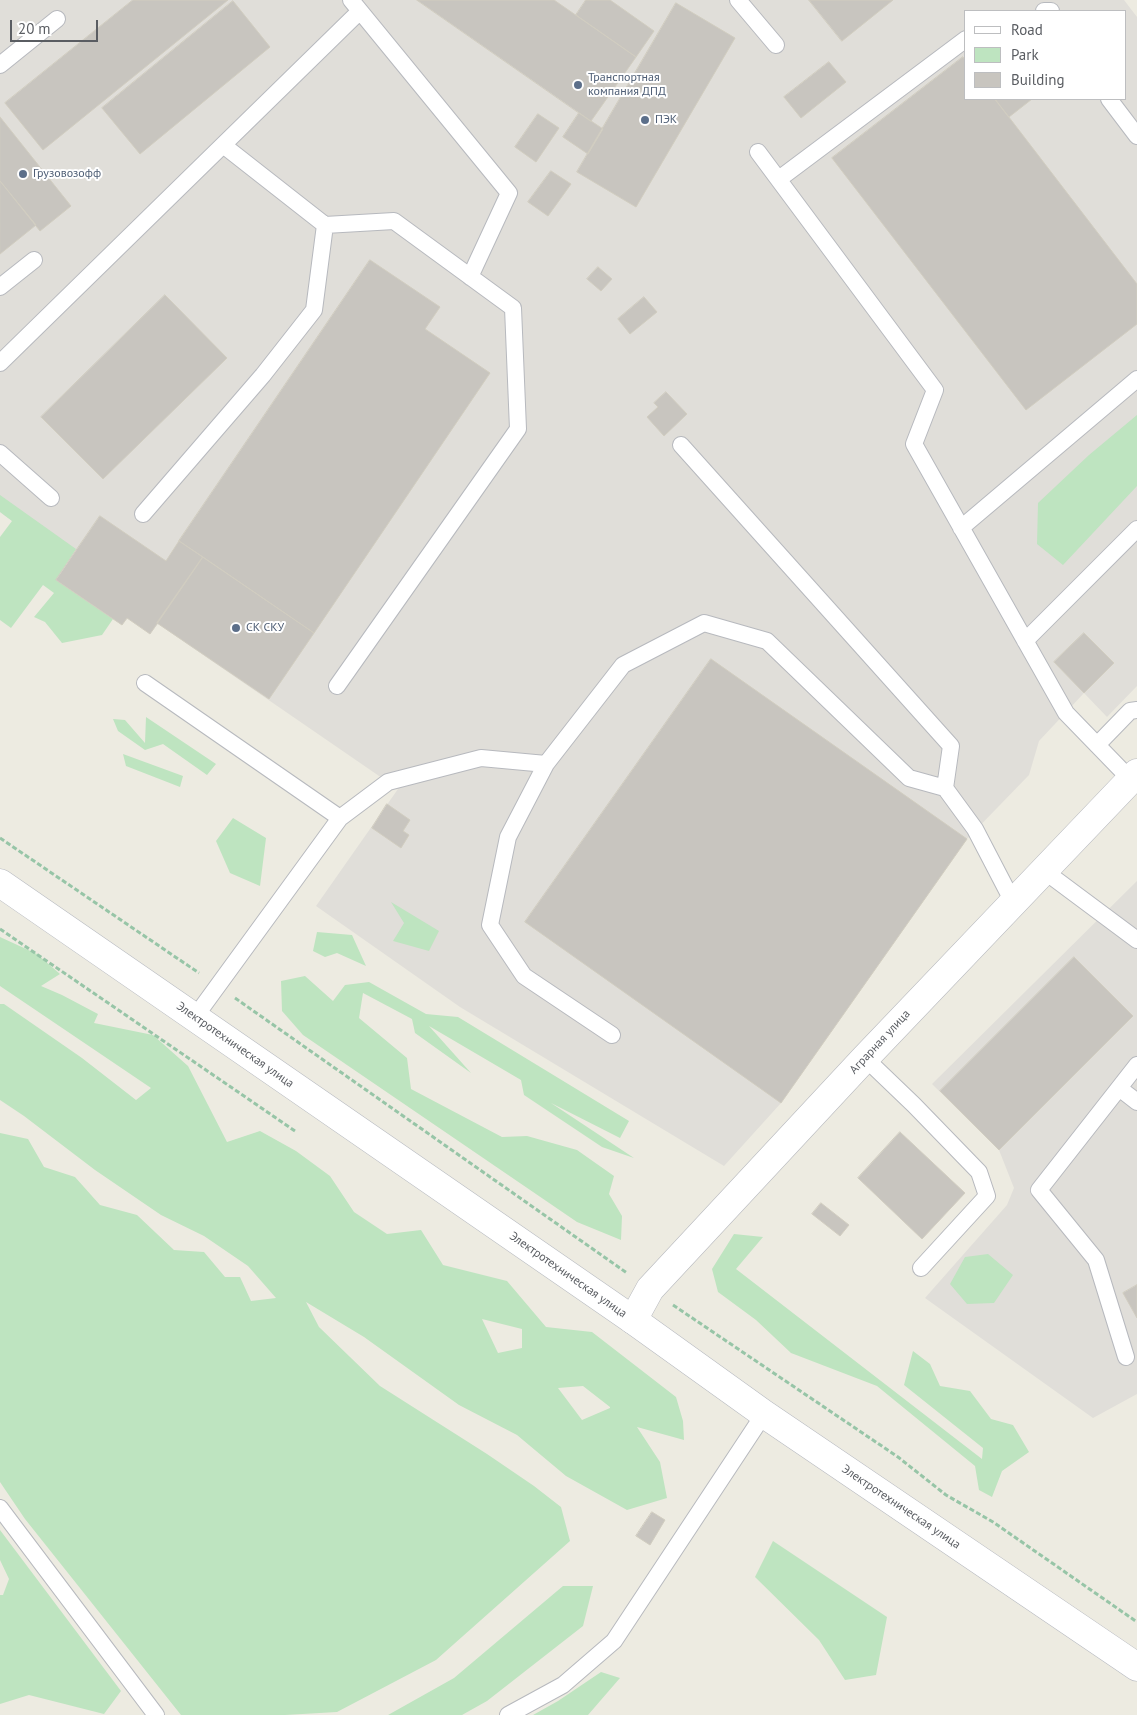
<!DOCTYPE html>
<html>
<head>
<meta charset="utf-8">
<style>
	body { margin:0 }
	#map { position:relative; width:1137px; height:1715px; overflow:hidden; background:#edebe1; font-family:"PT Sans",sans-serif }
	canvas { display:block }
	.legend { position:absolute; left:964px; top:10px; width:162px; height:90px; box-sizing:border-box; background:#fff; border:1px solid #bdbec0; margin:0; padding:6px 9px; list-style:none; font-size:15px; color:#5a5d62 }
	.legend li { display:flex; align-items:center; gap:10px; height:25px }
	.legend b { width:25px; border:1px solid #bdbec0 }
	.scale { position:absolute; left:10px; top:20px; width:88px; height:22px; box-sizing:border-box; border:2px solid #5a5d62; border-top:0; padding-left:6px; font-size:15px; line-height:18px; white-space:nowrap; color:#5a5d62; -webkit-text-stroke:4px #fff; paint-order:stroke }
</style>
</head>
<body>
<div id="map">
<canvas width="1137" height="1715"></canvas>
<ul class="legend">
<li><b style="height:6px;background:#fff"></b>Road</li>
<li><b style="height:14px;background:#bee4c0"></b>Park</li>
<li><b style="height:14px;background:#c8c5bf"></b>Building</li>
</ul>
<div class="scale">20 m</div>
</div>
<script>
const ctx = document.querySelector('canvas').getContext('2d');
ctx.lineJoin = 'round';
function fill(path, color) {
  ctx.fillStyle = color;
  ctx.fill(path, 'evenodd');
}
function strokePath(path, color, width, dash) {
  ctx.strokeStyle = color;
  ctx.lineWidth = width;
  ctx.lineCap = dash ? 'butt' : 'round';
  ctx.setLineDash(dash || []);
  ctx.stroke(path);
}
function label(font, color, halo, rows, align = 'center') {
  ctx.font = font + ' "PT Sans",sans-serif';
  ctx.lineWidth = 4;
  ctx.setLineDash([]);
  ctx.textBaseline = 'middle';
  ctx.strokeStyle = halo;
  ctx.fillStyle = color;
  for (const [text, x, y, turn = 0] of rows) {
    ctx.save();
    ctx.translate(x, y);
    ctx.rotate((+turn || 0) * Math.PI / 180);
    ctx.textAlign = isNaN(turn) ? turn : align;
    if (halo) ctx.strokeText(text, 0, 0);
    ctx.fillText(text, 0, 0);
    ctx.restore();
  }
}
fill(new Path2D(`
	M0 0H1124L1137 17V686L1107 717 1084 693 1039 741 1029 775 967 839 781 1103 724 1166 460 1007 316 906 398 789 158 624 150 634 128 618 122 625 56 580 68 562 0 512ZM966 11H1126V99H966Z
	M1137 881V1394L1093 1418 925 1298 1007 1205 1014 1188 999 1150 932 1084Z`), '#e0ded9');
fill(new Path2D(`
	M1137 415V486L1063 565 1037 544 1038 503 1089 455Z
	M0 495 76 549 56 580 113 619 102 635 62 643 45 622 34 617 54 593 43 585 11 628 0 620V537L12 521 0 512Z
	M146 717 216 764 207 775 163 744 145 750 118 731 113 719 125 720 145 743Z
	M123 754 183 776 180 787 126 766Z
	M233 818 266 838 260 886 230 873 216 841Z
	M391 902 439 931 429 951 393 941 404 923Z
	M317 932 352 935 366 966 337 953 325 957 313 951Z
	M0 937 37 954 60 974 41 986 62 995 98 1014 94 1023 153 1035 188 1066 227 1142 260 1131 296 1151 330 1176 354 1212 387 1234 421 1230 443 1265 507 1281 546 1327 592 1332 676 1397 683 1421 684 1440 637 1427 660 1462 667 1498 627 1510 566 1476 517 1435 459 1405 364 1337 306 1302 319 1327 380 1386 487 1454 534 1486 561 1507 570 1541 436 1660 337 1712 285 1715H181L25 1519 0 1482V1133L28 1139 44 1167 75 1177 100 1205 137 1215 174 1250 204 1252 225 1277H240L251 1301 276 1298 248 1266 204 1236 161 1215 95 1170 24 1116 0 1100V1004H4L82 1058 136 1100 151 1088 0 986ZM482 1319 522 1329V1348L498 1353ZM583 1386 610 1407V1408L582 1420 558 1388Z
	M305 976 333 1001 345 985 369 982 426 1014 458 1017 629 1121 620 1138 551 1103 634 1158 602 1147 524 1095 521 1080 429 1026 471 1073 415 1033 412 1019 363 993 359 1018 407 1058 411 1089 502 1137 527 1136 577 1150 614 1176 609 1194 622 1216 621 1240 577 1222 303 1035 282 1011 281 981Z
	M734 1234 763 1237 736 1269 982 1459 983 1448 904 1385 913 1351 930 1364 940 1386 970 1391 991 1419 1013 1425 1029 1452 1002 1471 992 1497 979 1490 975 1466 877 1386 791 1353 756 1320 718 1292 712 1269Z
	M988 1254 1013 1275 994 1303 967 1304 950 1284 965 1257Z
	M0 1530 121 1691 104 1714 29 1695 0 1704V1595H3L9 1579 0 1560Z
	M773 1541 887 1617 876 1675 845 1680 819 1640 755 1577Z
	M563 1586H593L583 1626 487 1701 462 1715H388L454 1678Z
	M601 1672 620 1678 588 1715H533L558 1701Z`), '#bee4c0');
const building = new Path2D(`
	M133 0H228L43 150 5 103Z
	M417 0H554L636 57 591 121Z
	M586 0H610L654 31 636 57 576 15Z
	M809 0H893L842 41Z
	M233 1 270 47 140 154 102 108Z
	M676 3 735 38 636 207 577 172Z
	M963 57 966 61V99H995L1137 284V324L1026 410 832 158Z
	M829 62 846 82 801 118 784 97Z
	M995 99H1032L1009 117Z
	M579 113 603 129 588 154 563 137Z
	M538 114 559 128 536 162 515 147Z
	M0 117 71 206 40 231 0 181Z
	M551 171 571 184 548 216 528 202Z
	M0 181 36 225 0 254Z
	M370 260 440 307 425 329 490 373 314 633 179 541Z
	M598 267 612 279 601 291 587 279Z
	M165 295 227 358 103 479 41 417Z
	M644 297 657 312 630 334 618 319Z
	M666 392 687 414 664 436 647 417 658 407 654 403Z
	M100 516 166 561 179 541 203 557 150 634 127 618 122 625 56 580Z
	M203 557 314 633 269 699 157 623Z
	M1084 633 1114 663 1084 693 1054 662Z
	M711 659 967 839 781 1103 525 922Z
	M387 804 410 820 403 831 409 835 401 848 372 828Z
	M1074 957 1133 1016 999 1150 940 1091Z
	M900 1132 965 1193 922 1239 858 1178Z
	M821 1203 849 1225 840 1236 812 1214Z
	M1137 1285V1318L1123 1293Z
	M652 1512 665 1520 650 1545 636 1536Z`);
fill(building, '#c8c5bf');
strokePath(building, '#d1cdc0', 1);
const service = new Path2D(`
	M351 0 509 193 470 277
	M738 0 776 45
	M1044 11H1051
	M0 65 57 19
	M1109 99 1137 136
	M758 152 935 390 914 444 1066 713 1131 780
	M779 179 966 39
	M325 225 394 221 513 308 518 429 337 686
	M0 287 34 260
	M0 363 360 11
	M681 445 951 746 945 788
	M0 453 51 498
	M143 514 263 375 314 310 325 225 223 145
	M961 528 1137 379
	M1025 641 1137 529
	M145 683 340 818
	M1097 745 1130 711 1137 710
	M1043 870 1137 940
	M195 1017 340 818 388 782 481 758 546 764
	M612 1035 524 976 490 925 508 837 546 764 623 665 704 623 767 641 909 778 945 788 975 829 1013 902
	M865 1058 914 1105 979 1172 987 1196 921 1268
	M1119 1088 1137 1102
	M1126 1357 1096 1260 1039 1190 1137 1065
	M0 1508 156 1715
	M508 1715 563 1685 614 1641 764 1414`);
const minor = new Path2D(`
	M633 1320 650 1289 865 1058 1137 773`);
const secondary = new Path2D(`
	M0 883 633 1320 764 1414 1137 1667`);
strokePath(service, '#b7b9be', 18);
strokePath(minor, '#b7b9be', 29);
strokePath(secondary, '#b7bac0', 29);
strokePath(new Path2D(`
	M0 838 199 973
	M0 929 295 1131
	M235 998 627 1273
	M673 1305 898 1457 946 1495 993 1522 1137 1622`), '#97c5a7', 3, [5, 2.5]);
strokePath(service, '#fff', 16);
strokePath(minor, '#fff', 28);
strokePath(secondary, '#fff', 28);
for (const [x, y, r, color] of [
	[578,85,5,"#5c6f8a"],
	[645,120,5,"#5c6f8a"],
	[23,174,5,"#5c6f8a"],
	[236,628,5,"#5c6f8a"]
]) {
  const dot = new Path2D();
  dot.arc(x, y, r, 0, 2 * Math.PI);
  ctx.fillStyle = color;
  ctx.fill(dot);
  strokePath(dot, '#fff', 2);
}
label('12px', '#4e5e75', '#fff', [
	["Транспортная",588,78],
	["компания ДПД",588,92],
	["ПЭК",655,120],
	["Грузовозофф",33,174],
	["СК СКУ",246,628]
], 'left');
label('12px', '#5a5d62', '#fff', [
	["Аграрная улица",880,1042,-47],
	["Электротехническая улица",235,1045,35],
	["Электротехническая улица",568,1275,35],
	["Электротехническая улица",901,1507,34]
]);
</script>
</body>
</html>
